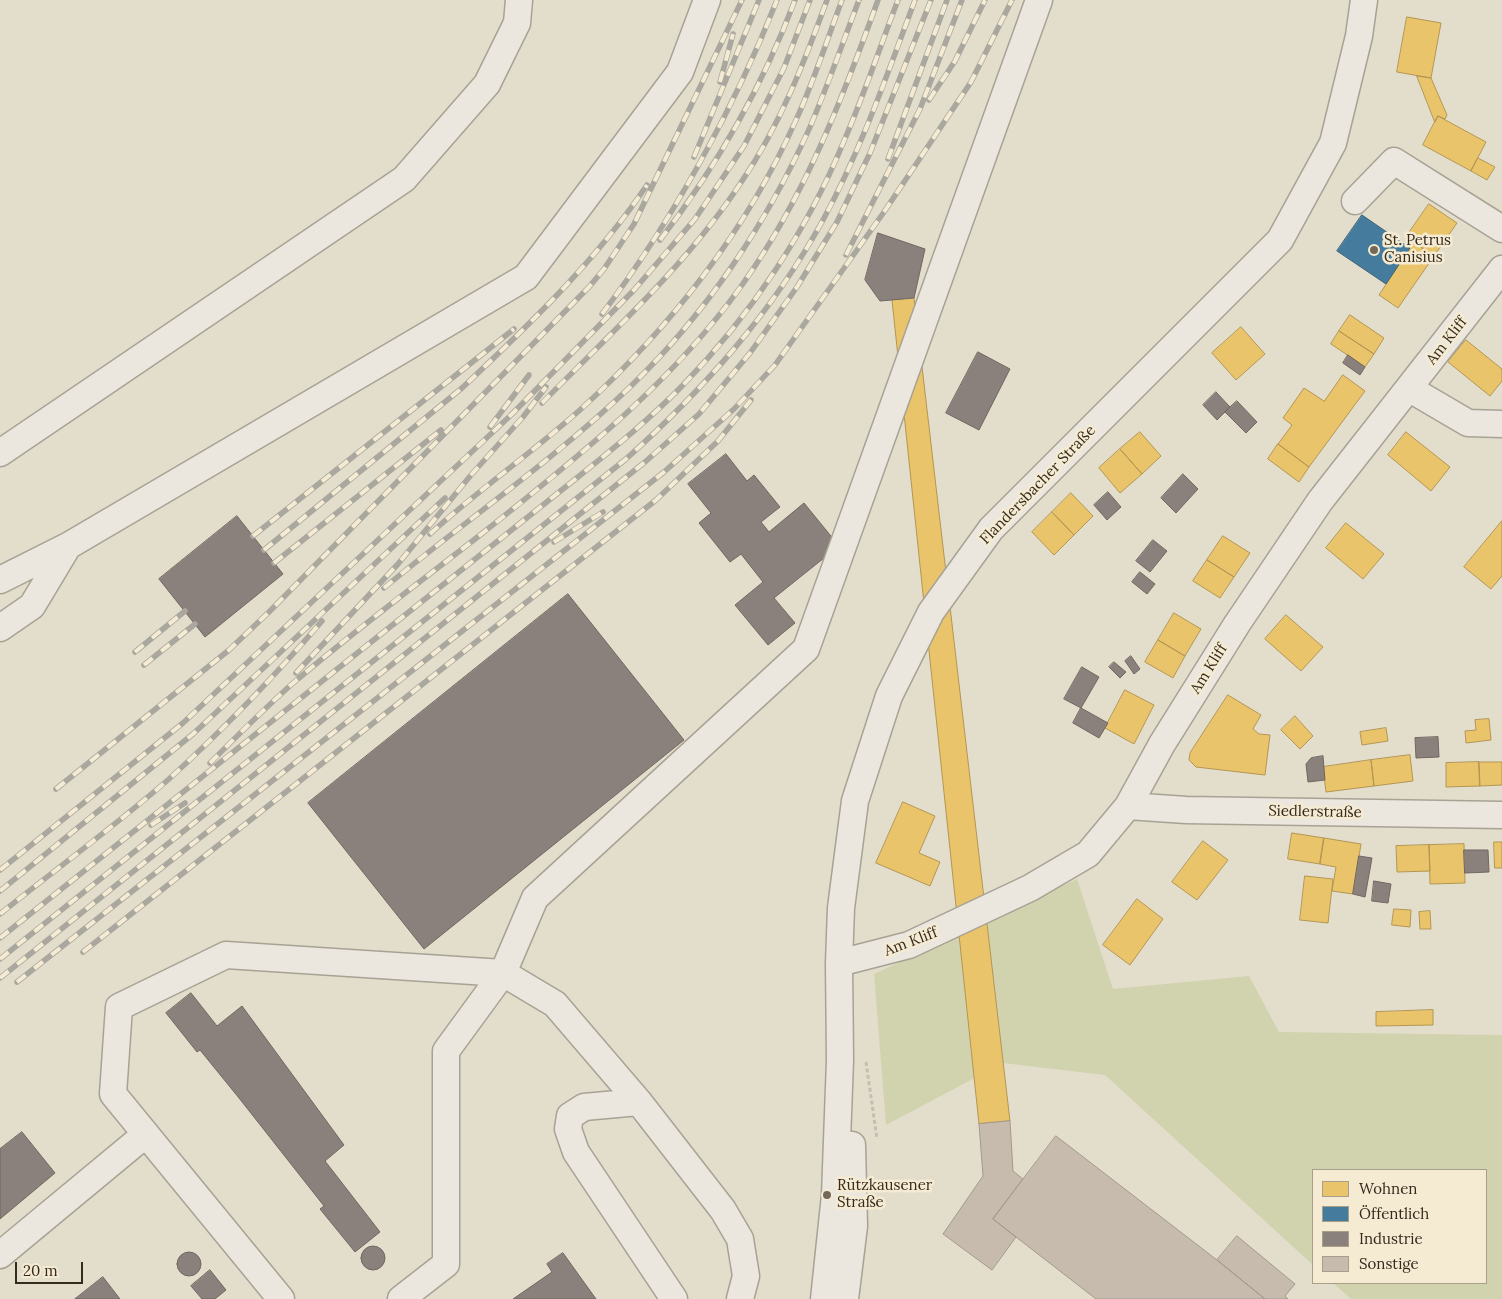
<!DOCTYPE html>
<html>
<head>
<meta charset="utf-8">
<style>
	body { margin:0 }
	#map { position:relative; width:1502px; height:1299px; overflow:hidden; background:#e3ddcc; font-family:Lora,serif }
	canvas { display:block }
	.legend { position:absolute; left:1312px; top:1169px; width:175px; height:115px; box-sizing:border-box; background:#f4ebd2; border:1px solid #a89e8a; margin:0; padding:6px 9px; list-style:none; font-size:15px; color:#362a1e }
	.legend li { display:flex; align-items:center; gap:10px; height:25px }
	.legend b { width:25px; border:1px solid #a89e8a }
	.scale { position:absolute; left:15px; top:1262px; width:68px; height:22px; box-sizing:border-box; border:2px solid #362a1e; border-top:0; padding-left:6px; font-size:15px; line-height:18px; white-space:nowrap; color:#362a1e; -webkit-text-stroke:4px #f4ebd2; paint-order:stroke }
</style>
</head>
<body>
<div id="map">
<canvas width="1502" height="1299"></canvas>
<ul class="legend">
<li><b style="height:14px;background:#e9c46a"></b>Wohnen</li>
<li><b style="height:14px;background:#457b9d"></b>Öffentlich</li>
<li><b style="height:14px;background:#8a817c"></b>Industrie</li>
<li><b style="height:14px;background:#c6bbad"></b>Sonstige</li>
</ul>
<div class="scale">20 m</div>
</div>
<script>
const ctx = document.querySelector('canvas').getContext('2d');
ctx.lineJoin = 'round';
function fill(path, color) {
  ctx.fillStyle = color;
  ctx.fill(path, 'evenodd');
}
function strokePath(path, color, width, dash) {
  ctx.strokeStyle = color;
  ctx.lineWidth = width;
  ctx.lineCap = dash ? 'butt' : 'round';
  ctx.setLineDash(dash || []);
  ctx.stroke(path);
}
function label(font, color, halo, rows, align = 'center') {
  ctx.font = font + ' Lora,serif';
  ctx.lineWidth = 5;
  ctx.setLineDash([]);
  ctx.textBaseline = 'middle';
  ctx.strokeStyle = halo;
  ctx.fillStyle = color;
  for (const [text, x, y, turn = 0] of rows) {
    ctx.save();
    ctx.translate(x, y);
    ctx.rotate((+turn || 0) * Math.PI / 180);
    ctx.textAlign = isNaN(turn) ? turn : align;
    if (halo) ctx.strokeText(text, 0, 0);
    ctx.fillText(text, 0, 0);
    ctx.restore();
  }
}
fill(new Path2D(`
	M1077 879 1113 989 1249 976 1279 1032 1502 1035V1299H1351L1333 1283H1486V1170H1313V1265L1105 1075 1003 1063 886 1125 874 974Z`), '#d1d3af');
const homes = new Path2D(`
	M1407 17 1441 23 1431 78 1397 72Z
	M1417 76 1431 78 1447 115 1445 119 1438 116 1435 122Z
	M1438 116 1486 142 1471 171 1423 145Z
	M1478 158 1495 167 1487 180 1471 171Z
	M1429 204 1457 223 1434 256 1406 237Z
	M1410 240 1434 256 1398 308 1379 295 1410 248 1406 245Z
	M914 298 1010 1121 979 1124 892 300Z
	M1350 315 1384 338 1374 354 1339 331Z
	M1241 327 1265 354 1236 380 1212 353Z
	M1339 331 1374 354 1365 367 1331 344Z
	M1466 340 1502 369V381L1490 396 1448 362Z
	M1343 375 1365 391 1309 467 1278 444 1292 425 1283 418 1304 388 1324 401Z
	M1140 432 1161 456 1142 474 1120 449Z
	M1406 432 1450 467 1431 491 1388 455Z
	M1278 444 1309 467 1299 482 1268 459Z
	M1120 449 1142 474 1120 493 1099 468Z
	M1071 493 1093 516 1074 535 1052 512Z
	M1052 512 1074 535 1054 555 1032 532Z
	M1502 521V576L1491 589 1464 567Z
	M1346 523 1384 554 1363 579 1326 548Z
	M1223 536 1250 553 1234 577 1207 560Z
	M1207 560 1234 577 1220 598 1193 581Z
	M1174 613 1201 629 1185 656 1158 640Z
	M1286 615 1323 647 1301 671 1265 639Z
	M1158 640 1185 656 1173 678 1145 662Z
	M1125 690 1154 705 1134 744 1105 728Z
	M1228 695 1261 715 1253 729 1259 734 1270 735 1265 775 1196 767 1189 760 1190 753Z
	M1295 716 1313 736 1300 749 1281 730Z
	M1489 719 1491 740 1466 743 1465 731 1476 730 1475 720Z
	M1386 728 1388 741 1362 745 1360 732Z
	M1410 755 1413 781 1374 786 1371 760Z
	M1371 760 1374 786 1326 792 1323 767Z
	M1479 762 1480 786 1446 787V763Z
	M1479 762H1502V785L1480 786Z
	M903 802 935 816 919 853 940 862 930 886 876 863Z
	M1292 833 1324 838 1320 864 1288 859Z
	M1324 838 1361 844 1353 894 1332 891 1336 867 1320 864Z
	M1203 841 1228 860 1197 900 1172 882Z
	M1494 842H1502V868H1495Z
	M1464 844 1465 883 1430 884 1429 845Z
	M1429 845 1430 871 1397 872 1396 846Z
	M1305 876 1333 879 1328 923 1300 920Z
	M1137 899 1163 919 1130 965 1103 945Z
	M1394 909 1411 910 1410 927 1392 925Z
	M1430 911 1431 929H1420L1419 912Z
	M1433 1010V1025L1376 1026V1012Z`);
fill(homes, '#e9c46a');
strokePath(homes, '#b39653', 1);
const public = new Path2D(`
	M1362 215 1410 248 1386 284 1337 251Z`);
fill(public, '#457b9d');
strokePath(public, '#406377', 1);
const industry = new Path2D(`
	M878 233 925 249 914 298 880 301 865 280Z
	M978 352 1010 369 979 430 946 413Z
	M1348 355 1365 367 1360 375 1343 363Z
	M1216 392 1230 407 1217 420 1203 405Z
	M1237 401 1257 422 1246 433 1225 412Z
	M726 454 747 481 754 475 780 507 761 522 769 532 804 503 839 546 774 598 795 623 768 645 735 605 763 582 741 554 730 562 699 523 711 513 688 484Z
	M1183 474 1198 489 1176 513 1161 498Z
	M1108 492 1121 507 1107 520 1094 505Z
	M237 516 283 574 205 637 159 579Z
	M1153 540 1167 551 1150 572 1136 561Z
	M1140 572 1155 584 1147 594 1132 582Z
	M568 594 684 740 424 949 308 803Z
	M1131 656 1140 669 1134 674 1125 661Z
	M1114 662 1126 672 1120 678 1109 667Z
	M1082 667 1099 677 1081 708 1064 699Z
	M1081 708 1108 723 1099 738 1073 723Z
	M1438 737 1439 757 1416 758 1415 738Z
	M1323 756 1325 780 1308 782 1306 764 1311 758Z
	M1464 850H1488L1489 872 1465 873Z
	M1359 856 1372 858 1365 897 1353 894Z
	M1374 881 1391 884 1388 903 1372 901Z
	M191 993 217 1026 242 1006 344 1145 325 1161 380 1232 355 1252 320 1209 324 1206 239 1098 200 1050 197 1052 166 1013Z
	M22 1132 55 1173 0 1219V1149Z
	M361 1258a12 12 0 1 1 24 0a12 12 0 1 1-24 0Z
	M177 1264a12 12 0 1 1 24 0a12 12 0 1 1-24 0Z
	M563 1253 596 1299H513L552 1272 547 1264Z
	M210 1270 226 1290 215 1299H202L191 1286Z
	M103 1277 120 1299H75Z`);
fill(industry, '#8a817c');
strokePath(industry, '#716760', 1);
const building = new Path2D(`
	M1010 1121 1013 1171 1023 1179 993 1219 1016 1237 992 1270 943 1234 983 1176 979 1124Z
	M1056 1136 1217 1260 1265 1299H1096L1016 1237 993 1219Z
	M1237 1236 1295 1284 1285 1296 1288 1299H1265L1217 1260Z`);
fill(building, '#c6bbad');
strokePath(building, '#a3998c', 1);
const minor = new Path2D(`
	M1355 201 1394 161 1502 229
	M1410 389 1468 423 1502 424
	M0 453 404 179 487 84 517 23 519 0
	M0 580 68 546 526 277 680 72 707 0
	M0 628 32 606 68 546
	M1128 806 1186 810 1502 815
	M839 963 909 945 1030 888 1088 854 1128 806 1162 744 1237 624 1320 501 1502 269
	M639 1102 584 1107 570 1116 568 1129 576 1152 674 1299
	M0 1255 146 1134
	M281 1299 113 1094 119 1007 226 955 503 973 555 1004 639 1102 723 1210 740 1239 746 1276 740 1299
	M401 1299 446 1264V1051L503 973 535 898 806 649 1039 0
	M824 1299 835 1195 840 1060 839 963 841 908 855 801 889 696 931 612 991 529 1280 240 1333 143 1359 36 1364 0
	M845 1299 854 1226 852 1145`);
strokePath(minor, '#a8a295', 29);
strokePath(new Path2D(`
	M866 1062 877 1139`), '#c4beb4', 3, [4, 2.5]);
strokePath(minor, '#ebe7de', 26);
const rail = new Path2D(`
	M720 82 733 34
	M929 100 955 61 985 0
	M694 157 759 0
	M888 159 947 0
	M660 240C717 166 762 88 795 0
	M846 255 920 109 962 0
	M602 314C671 223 735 107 777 0
	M542 403C612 332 687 265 742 181 780 125 804 63 827 0
	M490 427 529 375
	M430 534C478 490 532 453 581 409 670 328 747 230 796 120 814 81 827 40 842 0
	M253 536 514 329
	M554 542 603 512
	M264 550 462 388C528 326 596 261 647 185
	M274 563 441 430
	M384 588C465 521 554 460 630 387 706 314 767 223 810 127 828 85 843 42 859 0
	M135 652 185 611
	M144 665 195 624
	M296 673 398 564 471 475 523 417 546 387
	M210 763C237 736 264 709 292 684 354 631 420 582 484 532 578 457 671 384 742 285 804 198 842 100 878 0
	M56 789 229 650 269 612 589 287 604 269 634 224 742 0
	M151 825 185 803
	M0 870 183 723 511 415 634 290 695 219 744 146 784 68 810 0
	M0 891 193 734 445 498
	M0 914C56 869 115 826 169 779 224 729 274 677 322 621
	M0 938 578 477C614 448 650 419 683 385 751 315 807 231 844 141 864 95 880 47 898 0
	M83 952 656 500 718 441 751 400
	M0 959 626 459C704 389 772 313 823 220 861 150 887 75 915 0
	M0 978 645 462 699 414 750 353 797 287 837 222 870 153 931 0
	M17 982 664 472 734 409 775 365 884 212 971 82 1012 0`);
strokePath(rail, '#aaa79e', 5.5);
strokePath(rail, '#f4ebd2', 4, [11]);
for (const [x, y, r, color] of [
	[1374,250,5,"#73695b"],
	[827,1195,5,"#73695b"]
]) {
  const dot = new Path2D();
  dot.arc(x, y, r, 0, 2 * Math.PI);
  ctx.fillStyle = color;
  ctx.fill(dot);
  strokePath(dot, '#f4ebd2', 2);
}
label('15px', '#362a1e', '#f4ebd2', [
	["St. Petrus",1384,241],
	["Canisius",1384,258],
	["Rützkausener",837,1186],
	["Straße",837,1203]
], 'left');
label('15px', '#362a1e', '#f4ebd2', [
	["Am Kliff",1447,341,-52],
	["Flandersbacher Straße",1038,485,-46],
	["Am Kliff",1209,669,-58],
	["Siedlerstraße",1315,812,1],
	["Am Kliff",911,942,-21]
]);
</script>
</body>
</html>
